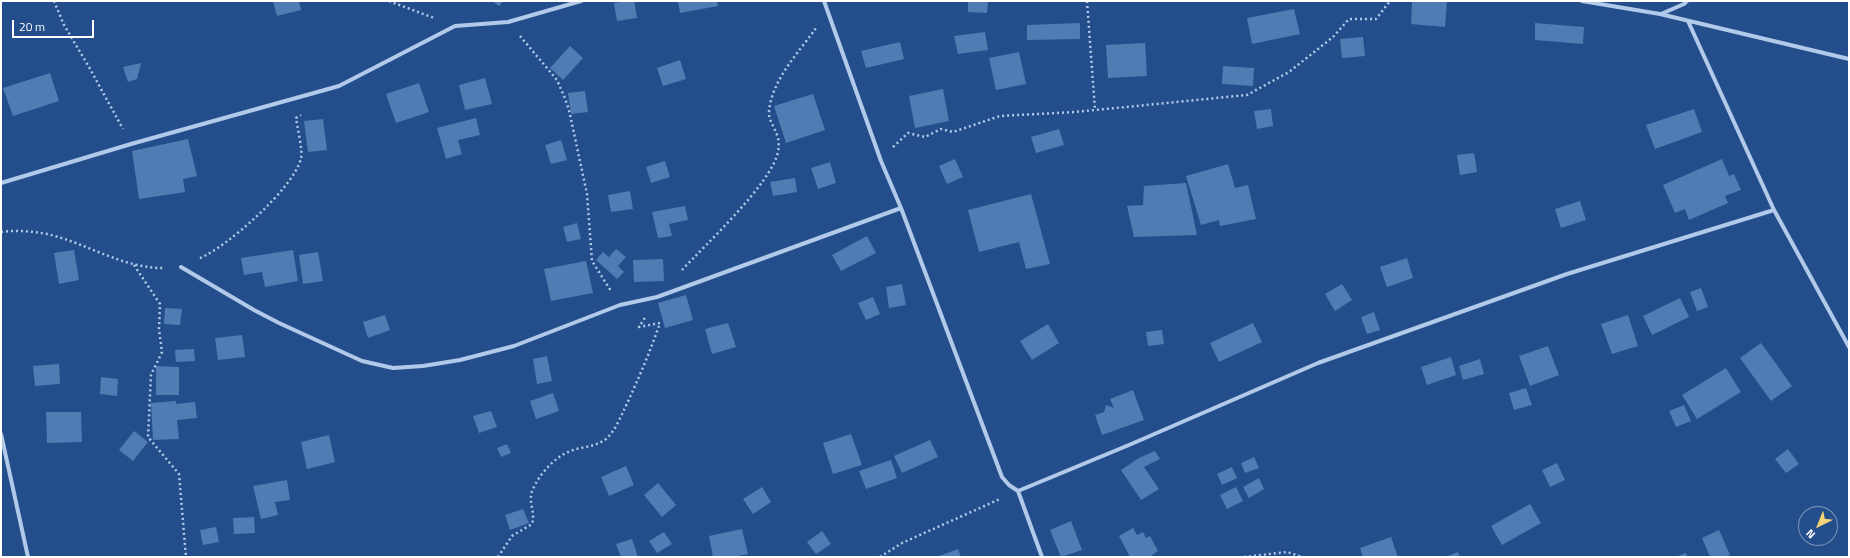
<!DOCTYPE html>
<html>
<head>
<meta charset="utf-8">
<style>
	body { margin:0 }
	#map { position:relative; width:1850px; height:558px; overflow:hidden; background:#244e8b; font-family:"Titillium Web",sans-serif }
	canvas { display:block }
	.frame { position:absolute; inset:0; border:2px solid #fff; pointer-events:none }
	.north { position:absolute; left:1798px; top:506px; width:40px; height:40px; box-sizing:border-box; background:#244e8b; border:1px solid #7c95b9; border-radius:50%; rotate:223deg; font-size:11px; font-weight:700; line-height:16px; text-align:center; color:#fff }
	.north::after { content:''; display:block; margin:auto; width:14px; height:18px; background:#f5d375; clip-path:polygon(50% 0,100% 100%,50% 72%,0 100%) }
	.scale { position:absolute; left:12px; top:20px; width:82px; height:18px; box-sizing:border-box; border:2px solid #fff; border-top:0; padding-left:5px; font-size:12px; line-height:14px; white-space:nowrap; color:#fff; -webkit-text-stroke:3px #244e8b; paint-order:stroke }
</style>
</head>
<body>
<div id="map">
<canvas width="1850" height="558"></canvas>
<div class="frame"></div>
<div class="north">N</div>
<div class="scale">20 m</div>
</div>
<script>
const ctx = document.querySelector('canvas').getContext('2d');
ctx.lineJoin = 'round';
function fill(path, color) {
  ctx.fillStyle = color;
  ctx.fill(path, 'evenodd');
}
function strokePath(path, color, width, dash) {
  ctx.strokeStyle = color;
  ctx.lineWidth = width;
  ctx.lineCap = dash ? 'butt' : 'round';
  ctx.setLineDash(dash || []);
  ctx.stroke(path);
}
fill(new Path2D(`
	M273 1H299L301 10 277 16Z
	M492 1H503L499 6Z
	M628 1H634L637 18 617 21 614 3Z
	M678 1H717L718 6 680 13Z
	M968 1H988L987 13 968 12Z
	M1412 1H1447L1445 27 1411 24Z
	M1294 9 1300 34 1252 44 1247 18Z
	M1080 23V39L1027 40V25Z
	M1535 23 1584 27 1583 44 1535 40Z
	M985 32 988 50 958 54 954 36Z
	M1363 37 1365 56 1342 58 1340 39Z
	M900 42 904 59 866 68 861 51Z
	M1145 43 1147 76 1108 78 1106 45Z
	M570 46 583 58 563 80 550 68Z
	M1019 52 1026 84 996 90 989 58Z
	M680 60 686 79 663 86 657 68Z
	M141 63 137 79 128 82 123 67Z
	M1223 66 1254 68 1253 86 1222 84Z
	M50 73 59 101 13 116 3 88Z
	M485 78 492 104 465 110 459 85Z
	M419 83 429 112 396 123 386 94Z
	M943 89 949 121 915 128 909 96Z
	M585 91 588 112 571 114 568 93Z
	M813 94 825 130 786 143 774 106Z
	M1271 109 1273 126 1257 129 1254 111Z
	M1694 109 1702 132 1655 149 1646 125Z
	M476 118 480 135 458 140 462 154 446 159 437 128Z
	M323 119 327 150 308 152 304 121Z
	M1059 129 1064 145 1036 153 1031 137Z
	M188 139 197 176 183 179 185 192 139 199 132 151Z
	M561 140 567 160 551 164 545 145Z
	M1474 153 1477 172 1460 175 1457 155Z
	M955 159 963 177 947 184 939 166Z
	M1722 159 1729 176 1734 174 1741 190 1725 196 1728 203 1689 220 1685 209 1675 213 1663 185Z
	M665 161 670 177 651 183 646 167Z
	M830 162 836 183 818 189 811 168Z
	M1228 164 1235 188 1248 185 1256 219 1220 226 1219 220 1201 225 1186 176Z
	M795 178 797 192 773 196 770 182Z
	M1186 183 1197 235 1134 237 1127 206 1143 205 1144 186Z
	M630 191 633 209 611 212 608 195Z
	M1031 194 1050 264 1026 269 1019 242 979 252 968 210Z
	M1580 201 1586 220 1561 228 1555 209Z
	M685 206 688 220 669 224 672 236 658 238 652 212Z
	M577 223 581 239 567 242 563 227Z
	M867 236 876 253 841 271 832 255Z
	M616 249 626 257 618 266 624 272 617 279 596 260 603 252 609 257Z
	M74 250 79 280 59 284 54 253Z
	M293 250 298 281 265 287 262 272 244 275 241 258Z
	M318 252 323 281 303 284 299 255Z
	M1407 258 1413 278 1387 287 1380 267Z
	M663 259 664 281 634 282 633 260Z
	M586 261 593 293 551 301 544 269Z
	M902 284 906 305 889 308 886 287Z
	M1342 284 1352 300 1335 311 1325 294Z
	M1701 288 1708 307 1697 311 1690 292Z
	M686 295 693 320 665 328 658 303Z
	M873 297 880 314 866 320 858 303Z
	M1680 298 1689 317 1652 335 1643 316Z
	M165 308 182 309 180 325 164 324Z
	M1374 312 1380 330 1367 334 1361 317Z
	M385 315 390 330 368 338 363 322Z
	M1628 315 1638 346 1612 354 1601 324Z
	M728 323 736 347 712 354 705 329Z
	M1253 323 1262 342 1219 362 1210 343Z
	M1048 324 1059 343 1032 360 1020 341Z
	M1162 330 1164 344 1148 346 1146 332Z
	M242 335 245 357 218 360 215 338Z
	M1761 343 1792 386 1771 401 1740 358Z
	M1548 346 1559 375 1530 386 1519 356Z
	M194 349 195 361 176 362 175 350Z
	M547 356 552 381 537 384 533 359Z
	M1451 357 1456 375 1427 385 1421 367Z
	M1480 359 1484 374 1463 380 1459 366Z
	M59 364 60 384 35 386 33 366Z
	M156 366 179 367V395H156Z
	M1726 368 1741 392 1697 419 1682 395Z
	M101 377 118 379 117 396 100 394Z
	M1526 388 1532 405 1514 410 1509 393Z
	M1133 390 1144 420 1102 435 1095 415 1104 412 1106 405 1114 408 1110 399Z
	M553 393 559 411 536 419 530 401Z
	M176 401V404L195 402 197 418 177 420 179 439 153 440 151 403Z
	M1684 405 1691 421 1676 427 1669 411Z
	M491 411 497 427 479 433 473 416Z
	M46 412H81L82 442 47 443Z
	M134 431 148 442 133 461 119 450Z
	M851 434 862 465 833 474 823 443Z
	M329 435 335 462 307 469 301 442Z
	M930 440 938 457 902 473 894 456Z
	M507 444 511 453 501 457 497 448Z
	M1788 449 1799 464 1786 473 1775 459Z
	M1155 451 1160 459 1144 467 1159 489 1141 500 1121 470 1139 458Z
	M1254 457 1259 468 1245 473 1241 463Z
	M891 460 897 478 866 489 859 471Z
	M1557 463 1565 480 1550 487 1542 470Z
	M626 466 634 485 609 496 601 477Z
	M1232 467 1237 478 1222 485 1217 474Z
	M1259 478 1264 489 1249 498 1243 487Z
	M287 480 290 500 275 502 278 515 261 519 253 486Z
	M658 483 676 505 662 517 644 495Z
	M762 487 771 502 753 514 743 499Z
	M1236 487 1243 501 1227 509 1220 495Z
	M1530 504 1541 523 1502 545 1491 526Z
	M523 509 529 523 510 530 505 515Z
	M254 517 255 533 234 534 233 518Z
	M1071 521 1082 550 1061 557 1050 530Z
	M216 527 219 542 203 545 200 530Z
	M1133 528 1137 535 1143 532 1146 538 1150 536 1158 551 1152 555 1153 557H1130L1119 536Z
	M742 529 748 554 733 557H713L709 536Z
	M1719 530 1730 555 1724 557H1710L1702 538Z
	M822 531 831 544 816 554 807 542Z
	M664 532 672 544 657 553 649 541Z
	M1391 537 1398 557H1363L1360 548Z
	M632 539 638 557H621L616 544Z
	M958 549 961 557 939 556Z
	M1458 552 1460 557H1446Z
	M1686 553 1687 557H1675Z`), '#507bb3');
strokePath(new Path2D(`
	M54 1 64 25 89 67 123 129
	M389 1 434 18
	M1087 1 1095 110
	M520 36 557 80 564 96 569 110 587 194 592 261 611 291
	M893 147 908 133 925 137 941 129 953 132 1000 116 1075 112 1247 95 1289 72 1333 37 1349 19H1376L1390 1
	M1 232C17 230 31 231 47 234 87 243 123 269 165 268
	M200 258C227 247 295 187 301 158 303 151 297 126 296 118L301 115
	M134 265 160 304 159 329 162 352 151 375 148 437 179 474 186 557
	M682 270C706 244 771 184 778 152 782 132 768 124 769 112 771 81 799 52 816 28
	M498 557 512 536 532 524C536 512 527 501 533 489 539 475 554 458 568 452 581 446 594 448 606 439 615 431 620 418 625 408 638 380 650 352 660 323L639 327 646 316
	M880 557 902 543 1000 499
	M1244 557 1287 552 1302 557`), '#b1caea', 2.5, [2, 3]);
strokePath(new Path2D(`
	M824 1 881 161 901 208 1002 477 1009 485 1018 491 1129 445 1318 363 1567 274 1774 210
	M1582 1 1660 14 1849 59
	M1661 14 1684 4 1687 1
	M1688 21 1774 210 1849 347
	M1 183 131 144 339 86 455 26 508 22 581 1
	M181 267 254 310 279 323 362 361 393 368 423 366 460 360 514 346 620 305 657 297 901 208
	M1 434 28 557
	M1018 491 1042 557`), '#b1caea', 4);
</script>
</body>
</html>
